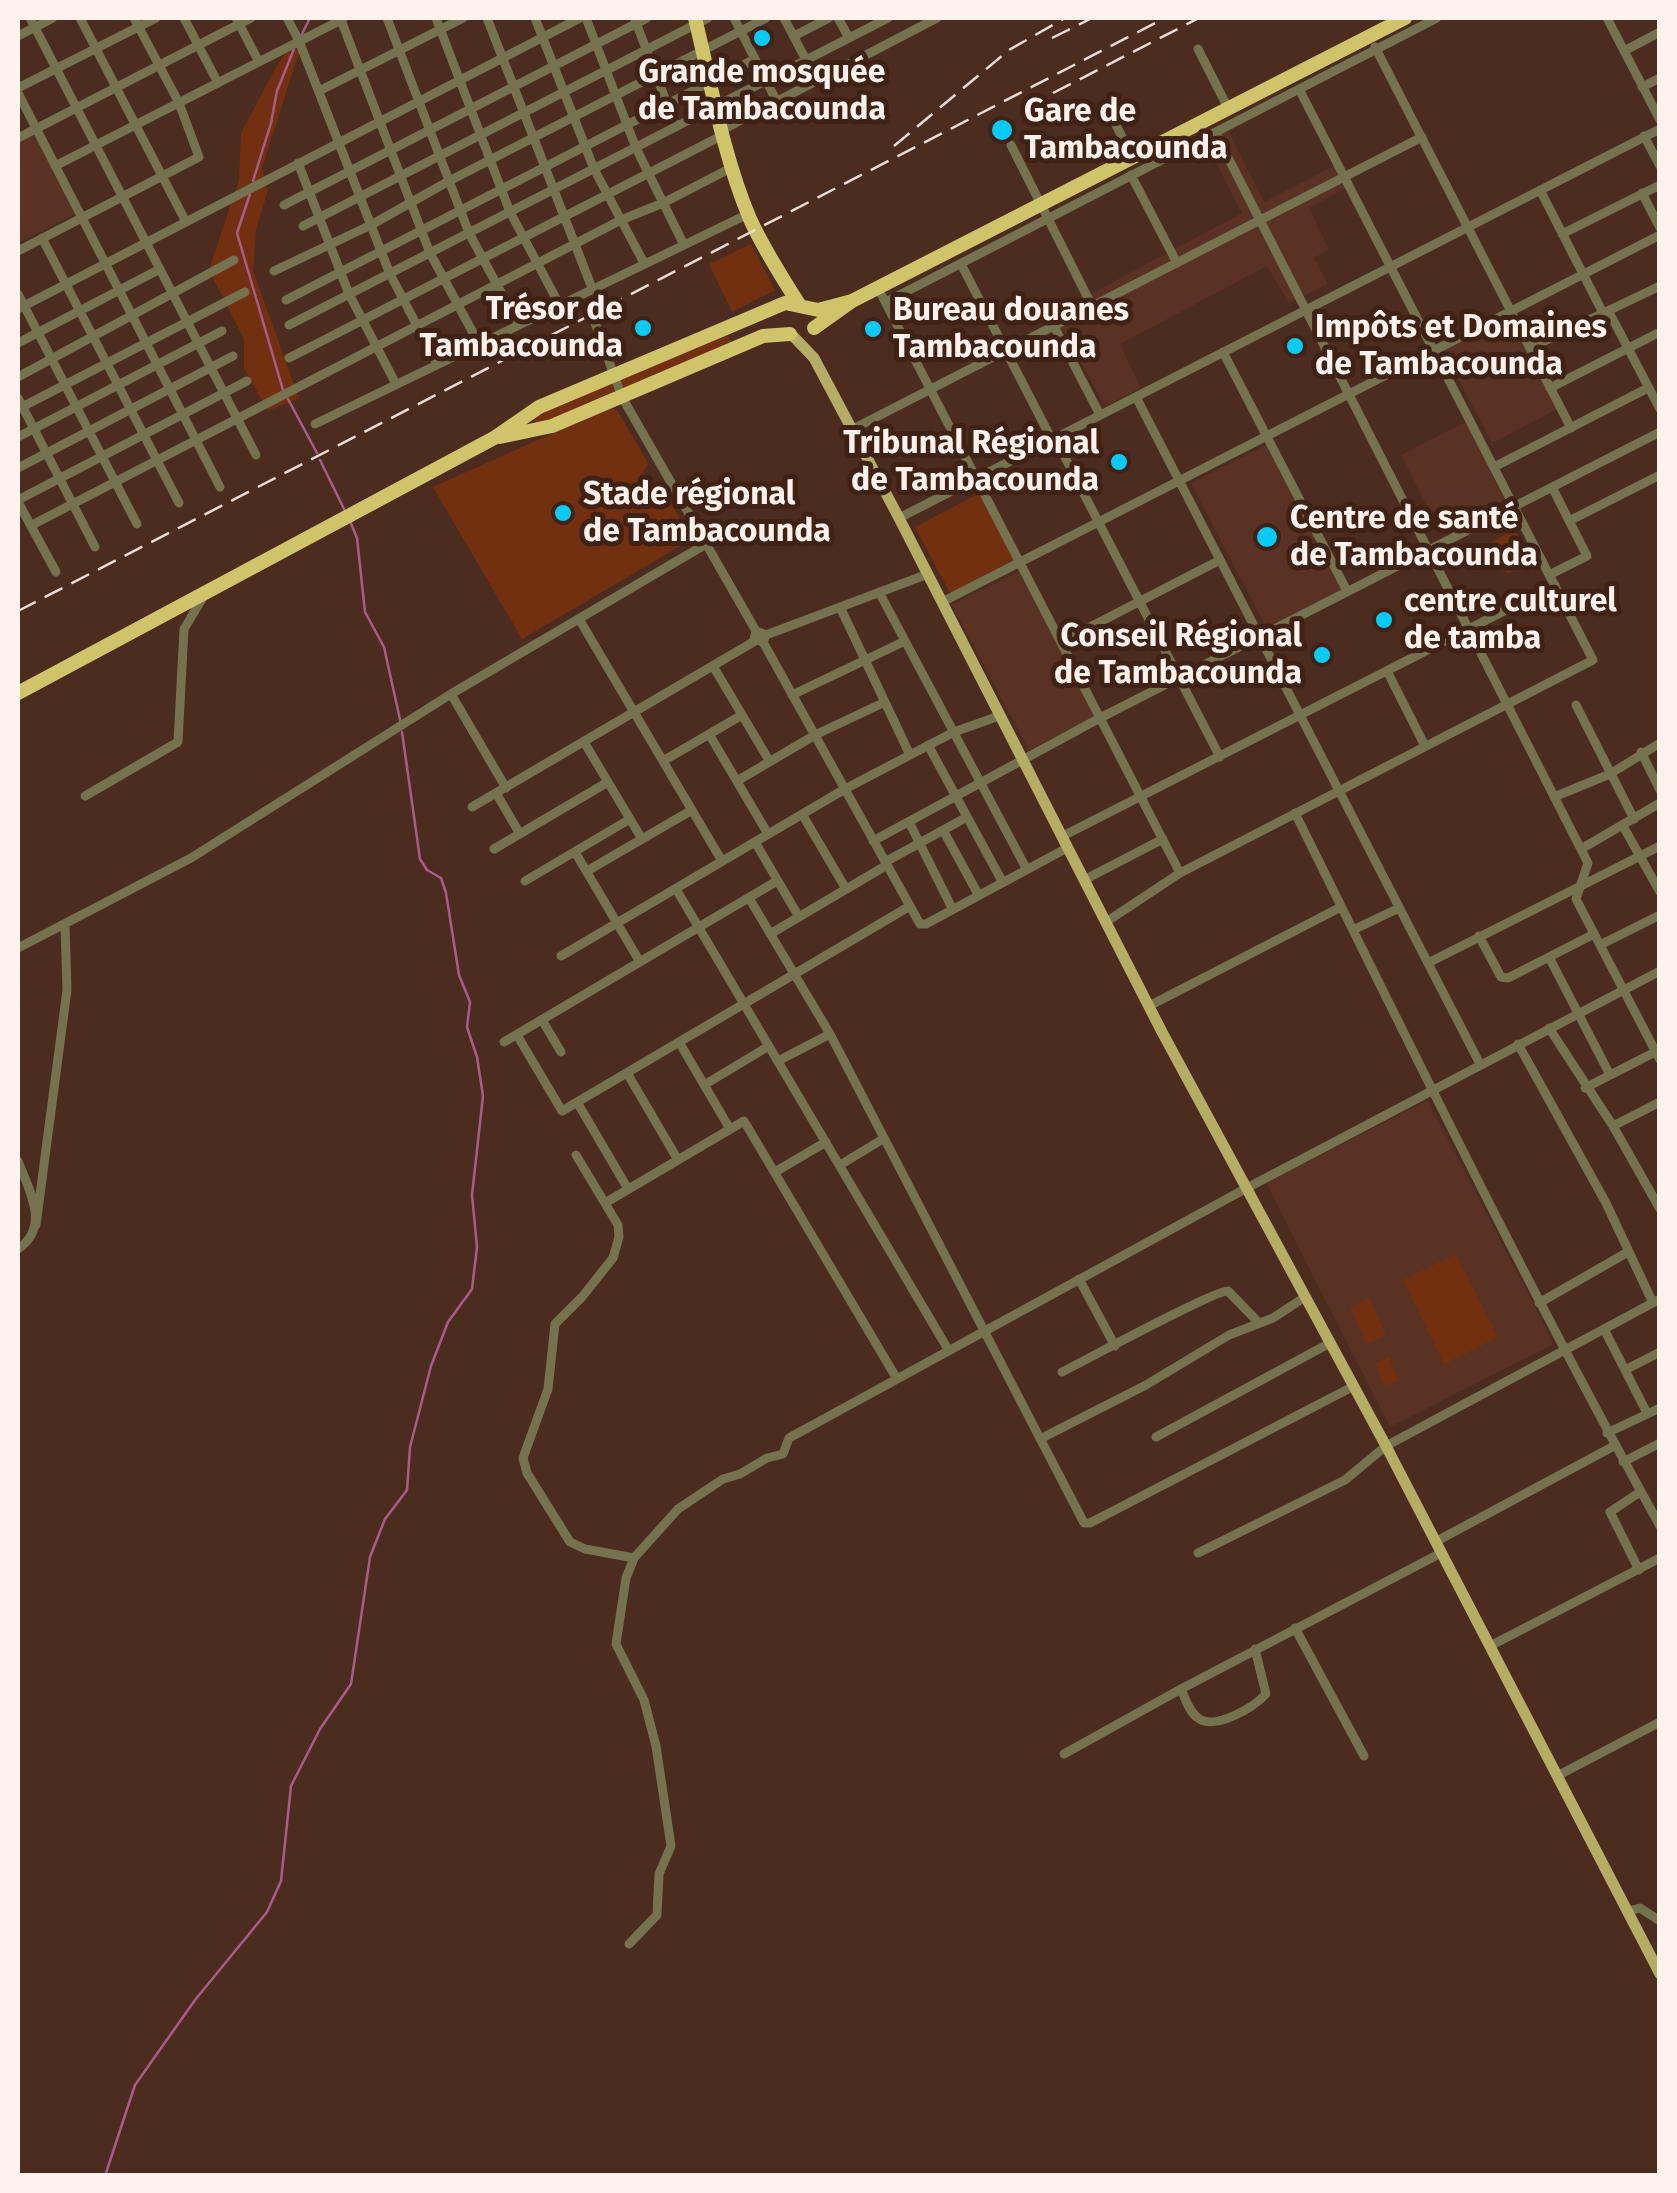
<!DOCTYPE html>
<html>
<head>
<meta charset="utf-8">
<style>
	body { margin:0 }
	#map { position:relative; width:1677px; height:2193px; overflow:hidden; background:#4b2c1f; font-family:"Fira Sans",sans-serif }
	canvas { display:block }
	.frame { position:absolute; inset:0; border:20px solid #fff2ed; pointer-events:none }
</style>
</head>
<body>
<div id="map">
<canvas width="1677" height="2193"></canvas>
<div class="frame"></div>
</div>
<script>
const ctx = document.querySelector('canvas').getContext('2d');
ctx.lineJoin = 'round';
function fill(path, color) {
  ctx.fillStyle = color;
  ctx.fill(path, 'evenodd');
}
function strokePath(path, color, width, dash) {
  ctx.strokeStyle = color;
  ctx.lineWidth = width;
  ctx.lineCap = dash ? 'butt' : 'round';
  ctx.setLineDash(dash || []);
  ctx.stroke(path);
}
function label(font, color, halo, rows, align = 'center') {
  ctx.font = font + ' "Fira Sans",sans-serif';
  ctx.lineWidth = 10;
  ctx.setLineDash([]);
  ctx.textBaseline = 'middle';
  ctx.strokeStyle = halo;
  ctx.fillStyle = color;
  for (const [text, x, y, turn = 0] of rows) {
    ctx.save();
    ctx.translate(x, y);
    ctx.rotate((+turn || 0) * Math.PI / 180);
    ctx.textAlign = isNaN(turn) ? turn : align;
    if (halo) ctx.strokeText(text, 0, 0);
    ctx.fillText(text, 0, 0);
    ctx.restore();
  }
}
fill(new Path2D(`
	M1227 129 1264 202 1336 165 1348 187 1309 208 1329 250 1314 258 1328 284 1289 303 1267 266 1120 344 1141 388 1105 406 1061 327 1091 294 1242 213 1205 141Z
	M34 133 75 214 18 243V141Z
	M1509 316 1558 409 1492 443 1443 350Z
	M1466 422 1504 500 1441 533 1401 455Z
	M1266 445 1343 591 1267 629 1191 483Z
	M1020 571 1095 716 1029 750 952 605Z
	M1428 1100 1554 1344 1390 1427 1266 1183Z`), '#593223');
fill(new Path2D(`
	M300 49 262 168 268 190 256 230 253 271 299 398 268 411 244 368V339L209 270 239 180 241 133 276 67 286 53Z
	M751 244 775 290 732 312 709 264Z
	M726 331 732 345 622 393 617 377Z
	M611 382 615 393 612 398 535 425 534 414Z
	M609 408 617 410 647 461 648 464 643 471 650 484H660L692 539 522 639 433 487Z
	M980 493 1015 559 950 593 915 527Z
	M1515 529 1532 561 1507 574 1490 543Z
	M1456 1254 1498 1337 1444 1364 1403 1280Z
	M1369 1298 1386 1335 1366 1344 1350 1307Z
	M1389 1357 1398 1381 1384 1386 1375 1363Z`), '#733011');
strokePath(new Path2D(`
	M300 38 310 18
	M253 181 271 123 277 91 294 49
	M250 194 237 233 283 390
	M288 399 317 453
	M320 460 346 513
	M350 521 357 538 365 612 384 647 401 724
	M105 2176 135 2085 195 2000 267 1912 281 1881 291 1786 320 1729 351 1684 370 1557 385 1519 407 1490 410 1447 431 1366 448 1322 472 1289 477 1247 472 1195 483 1096 477 1057 467 1027 470 1002 459 975 446 893 441 878 427 870 420 859 402 732`), '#a65d8b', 2.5);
strokePath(new Path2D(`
	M30 18 256 455
	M80 18 186 222
	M184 18 218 83
	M236 18 259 62
	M287 18 299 41 390 274 437 364
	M387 18 469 233 518 324
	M436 18 510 212 559 304
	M487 18 592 288
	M535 18 594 169 644 263
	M586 18 636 148 683 243
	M734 18 777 102
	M784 18 806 60
	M838 18 849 38
	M1607 18 1660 120
	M341 20 430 253 479 344
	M635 20 676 127
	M18 36 53 18
	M794 36 829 18
	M1375 47 1571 428
	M1198 49 1228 108
	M1624 51 1660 32
	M1642 87 1660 78
	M18 88 156 18
	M319 91 463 18
	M18 93 220 487
	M1108 109 1132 157
	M722 130 937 18
	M1215 132 1588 863 1576 899 1660 1060
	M1644 136 1660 166
	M18 138 251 18
	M1011 145 1092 306
	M298 163 349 294 396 384
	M55 166 343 19
	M1131 175 1177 263
	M1540 190 1602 311
	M1642 193 1660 228
	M284 205 647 18
	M303 226 708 18
	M1562 234 1660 185
	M42 238 179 503
	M18 251 199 157 179 103 134 18
	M961 264 1052 440
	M274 271 371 225 449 181 766 18
	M878 288 1180 873
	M18 294 137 524
	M286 300 755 59
	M886 302 1437 18
	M18 309 580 18
	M1609 312 1660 409
	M595 323 622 397 756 631
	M289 325 888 18
	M1054 326 1100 415
	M18 343 160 269
	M1530 348 1660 286
	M1223 352 1347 591
	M289 358 723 135
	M18 377 234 260
	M1550 388 1660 332
	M1136 397 1480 1064
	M18 398 95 547
	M18 409 245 292
	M315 424 748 214
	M851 430 1422 137
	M18 437 222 331
	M1055 438 1220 757
	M1494 467 1648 388
	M18 468 233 356
	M18 500 247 381
	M18 502 56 572
	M899 518 1660 129
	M1569 521 1660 475
	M32 525 621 220 663 203 731 168
	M1549 575 1587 556 1552 487
	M879 592 1026 868
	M942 602 1660 235
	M840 607 910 755
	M579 619 722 861
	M766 635 756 631 754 639 763 642 766 635 928 574
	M763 642 920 924H926L1067 848
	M1061 642 1220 560
	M713 666 770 762
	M1387 671 1425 746
	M451 694 506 788
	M792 695 905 641
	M1576 705 1634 819
	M709 734 768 834
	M584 742 642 839
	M928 745 1002 881
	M1641 752 1660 790
	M663 761 742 715
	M737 781 815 735 885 702
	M496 793 520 834
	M85 796 178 742 184 629 205 594
	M1554 797 1610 774 1660 743
	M472 807 755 641
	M1295 813C1414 1053 1530 1292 1660 1526
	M802 814 846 889
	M909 822 952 908
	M1623 826 1660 892
	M943 830 978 894
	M1061 837 1555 585
	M873 841 1100 718 1660 432
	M755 842 799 917
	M494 849 608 782
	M1581 849 1660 803
	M575 852 640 962
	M885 862 967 817
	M587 871 692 810
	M1084 880 1163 839
	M525 881 630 819
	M676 889 949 1351
	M749 898 830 1034 1084 1523H1090L1354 1386
	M1106 922 1180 873 1593 660 1299 89
	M1353 930 1399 908
	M770 934 887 865
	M1479 936 1501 977 1508 978 1594 934
	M1600 945 1660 915
	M18 948 191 858 451 694 706 544
	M561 956 845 789 954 732 999 716
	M1549 957 1610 1075
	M1428 963 1660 846
	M1149 1006 1341 907
	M542 1020 561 1052
	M1549 1028 1613 1126 1660 1209
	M517 1035 562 1111 910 906
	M504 1042 777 881
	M679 1042 730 1129
	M1518 1044 1606 1203 1653 1303
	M778 1061 830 1034
	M627 1073 678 1160
	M704 1085 769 1046
	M1585 1088 1657 1051
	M577 1102 628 1189
	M1613 1126 1660 1102
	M576 1155 618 1225 619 1237 613 1258 582 1297 555 1324 548 1389 523 1458 527 1473 570 1542 585 1549 634 1558
	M18 1161C29 1190 51 1227 18 1249
	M840 1165 883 1139
	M775 1172 826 1142
	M605 1203 744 1121 897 1379
	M36 1225 67 990 65 924
	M1079 1279 1115 1346
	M1539 1303 1628 1252
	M1604 1329 1647 1413
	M1625 1370 1660 1352
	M1062 1372C1086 1360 1215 1290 1228 1291L1259 1323
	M1607 1433 1660 1408
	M1156 1437 1330 1343
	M1040 1439 1146 1385 1229 1335 1273 1318 1305 1297
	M1623 1462 1660 1443
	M1435 1542 1614 1446
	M1198 1553 1345 1480 1386 1446 1660 1299
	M1639 1570 1610 1512 1640 1492
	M1295 1628 1364 1756
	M1490 1646 1660 1558
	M1181 1689C1185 1698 1189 1712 1198 1718 1215 1731 1254 1707 1266 1694L1255 1649
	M1064 1754 1181 1689 1441 1553
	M1557 1776 1660 1722
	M1629 1911 1640 1908 1660 1921
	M629 1944 657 1915 659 1874 671 1846 656 1746 644 1700 616 1644 626 1578 634 1558 678 1509 723 1479 740 1474 767 1458 783 1454 789 1438 1245 1189 1660 971`), '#75724f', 9);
strokePath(new Path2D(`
	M792 335 814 358 899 518 1162 1032 1386 1446 1660 1974`), '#b5ad63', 11);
strokePath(new Path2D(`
	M695 18C711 84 723 155 750 219 764 250 782 277 800 306
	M814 328 852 301 1405 18
	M500 437 552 426 763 336 790 334
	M18 693 494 438 539 407 785 303 818 310 852 301`), '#cfc46a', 14);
strokePath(new Path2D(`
	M1052 38 1092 18
	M1053 93 1199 18
	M894 146 1009 50 1065 18
	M18 611 1165 18`), '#eadbd5', 2.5, [20, 10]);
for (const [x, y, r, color] of [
	[762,38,10,"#06cbf9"],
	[1002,130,12,"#06cbf9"],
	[643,328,10,"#06cbf9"],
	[873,329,10,"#06cbf9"],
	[1295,346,10,"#06cbf9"],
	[1119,462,10,"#06cbf9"],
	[563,513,10,"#06cbf9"],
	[1267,537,12,"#06cbf9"],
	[1384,620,10,"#06cbf9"],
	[1322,655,10,"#06cbf9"]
]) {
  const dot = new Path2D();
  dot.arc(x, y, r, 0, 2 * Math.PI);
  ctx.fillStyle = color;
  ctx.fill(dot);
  strokePath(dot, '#402215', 4);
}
label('bold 32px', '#fff2ed', '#402215', [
	["Grande mosquée",762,73,"center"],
	["de Tambacounda",762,110,"center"],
	["Gare de",1024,112],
	["Tambacounda",1024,149],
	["Trésor de",623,310,"right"],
	["Tambacounda",623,347,"right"],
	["Bureau douanes",893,311],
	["Tambacounda",893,348],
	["Impôts et Domaines",1315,328],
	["de Tambacounda",1315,365],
	["Tribunal Régional",1099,444,"right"],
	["de Tambacounda",1099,481,"right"],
	["Stade régional",583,495],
	["de Tambacounda",583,532],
	["Centre de santé",1290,519],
	["de Tambacounda",1290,556],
	["centre culturel",1404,602],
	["de tamba",1404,639],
	["Conseil Régional",1302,637,"right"],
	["de Tambacounda",1302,674,"right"]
], 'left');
</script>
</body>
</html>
